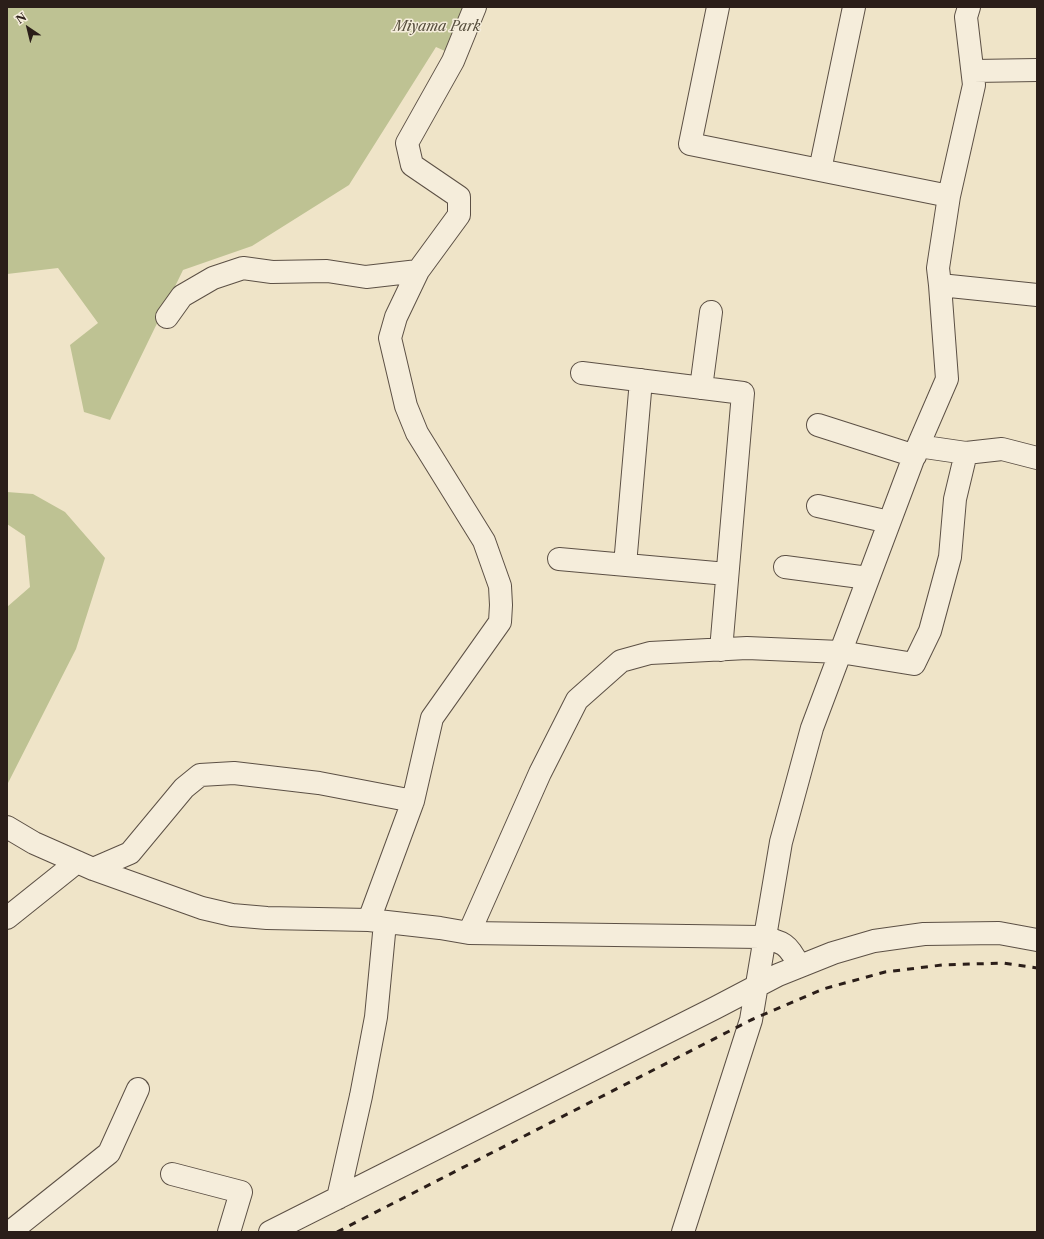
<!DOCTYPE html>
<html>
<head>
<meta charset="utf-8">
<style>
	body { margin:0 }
	#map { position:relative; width:1044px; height:1239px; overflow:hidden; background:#efe4c8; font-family:"Libre Caslon Text",serif }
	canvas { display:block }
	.frame { position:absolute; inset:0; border:8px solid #2b1e19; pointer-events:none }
	.north { position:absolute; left:8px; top:8px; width:40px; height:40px; -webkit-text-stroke:3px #f5eddb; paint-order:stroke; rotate:325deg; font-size:11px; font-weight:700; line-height:16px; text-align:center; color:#2b1e19 }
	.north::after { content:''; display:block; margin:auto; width:14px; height:18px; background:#2b1e19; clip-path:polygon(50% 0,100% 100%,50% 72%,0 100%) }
</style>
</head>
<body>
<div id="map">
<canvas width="1044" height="1239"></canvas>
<div class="frame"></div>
<div class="north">N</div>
</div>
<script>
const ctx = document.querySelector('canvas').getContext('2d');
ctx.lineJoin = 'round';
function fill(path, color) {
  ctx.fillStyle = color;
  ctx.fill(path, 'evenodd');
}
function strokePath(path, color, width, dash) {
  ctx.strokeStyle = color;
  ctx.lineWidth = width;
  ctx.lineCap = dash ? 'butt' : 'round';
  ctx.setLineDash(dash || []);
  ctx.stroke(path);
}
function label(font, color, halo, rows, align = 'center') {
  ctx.font = font + ' "Libre Caslon Text",serif';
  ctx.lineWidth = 3;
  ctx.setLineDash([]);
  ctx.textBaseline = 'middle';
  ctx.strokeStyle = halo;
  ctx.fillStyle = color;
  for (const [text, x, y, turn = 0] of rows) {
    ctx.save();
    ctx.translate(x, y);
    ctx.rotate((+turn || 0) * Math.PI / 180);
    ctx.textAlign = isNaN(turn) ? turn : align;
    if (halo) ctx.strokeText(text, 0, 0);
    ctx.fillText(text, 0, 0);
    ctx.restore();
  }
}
fill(new Path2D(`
	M7 7H474L445 51 436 47 349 185 252 246 183 270 110 420 84 412 70 345 98 323 58 268 7 274Z
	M7 492 33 494 65 512 105 558 76 649 7 785V607L30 587 25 536 7 524Z`), '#bec293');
const minor = new Path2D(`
	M718 7 690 144 949 196
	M974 71 1037 70
	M820 170 854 7
	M940 285 1037 295
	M167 317 182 296 213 278 243 268 272 272 327 271 366 277 418 271
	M582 373 743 393 721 650
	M701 388 711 312
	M818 425 915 456
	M918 446 966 453 1002 449 1037 458
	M818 506 889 522
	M559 559 727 574
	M625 565 641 380
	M785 567 868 578
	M7 827 34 843 93 869 202 908 232 915 267 918 369 920 440 928 469 933 760 937C783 942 788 943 799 966
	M93 869 130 853 184 788 200 775 234 773 319 783 413 801
	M7 918 77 862
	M369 920 413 801 432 718 500 622 501 605 500 586 484 541 417 433 406 406 390 338 396 317 418 271 459 215V197L412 165 407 143 453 61 475 7
	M469 933 540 773 577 700 621 661 650 653 747 648 840 652 914 664 930 631 950 557 955 499 966 453
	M172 1174 241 1192 229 1232
	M338 1198 361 1096 376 1017 385 923
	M10 1232 109 1153 138 1089
	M270 1232 715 1008 778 975 833 953 874 941 924 934 999 933 1037 940
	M683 1232 751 1020 781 842 812 728 918 446 947 379 940 285 938 268 949 196 974 85 966 17 969 7`);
strokePath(minor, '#5c5045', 24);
strokePath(minor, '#f5eddb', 22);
strokePath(new Path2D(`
	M337 1232 751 1020 823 989 885 972 942 965 1003 963 1037 968`), '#2b1e19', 3, [7, 7]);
label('italic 14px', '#574f3e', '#f5eddb', [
	["Miyama Park",437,27]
]);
</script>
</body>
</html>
